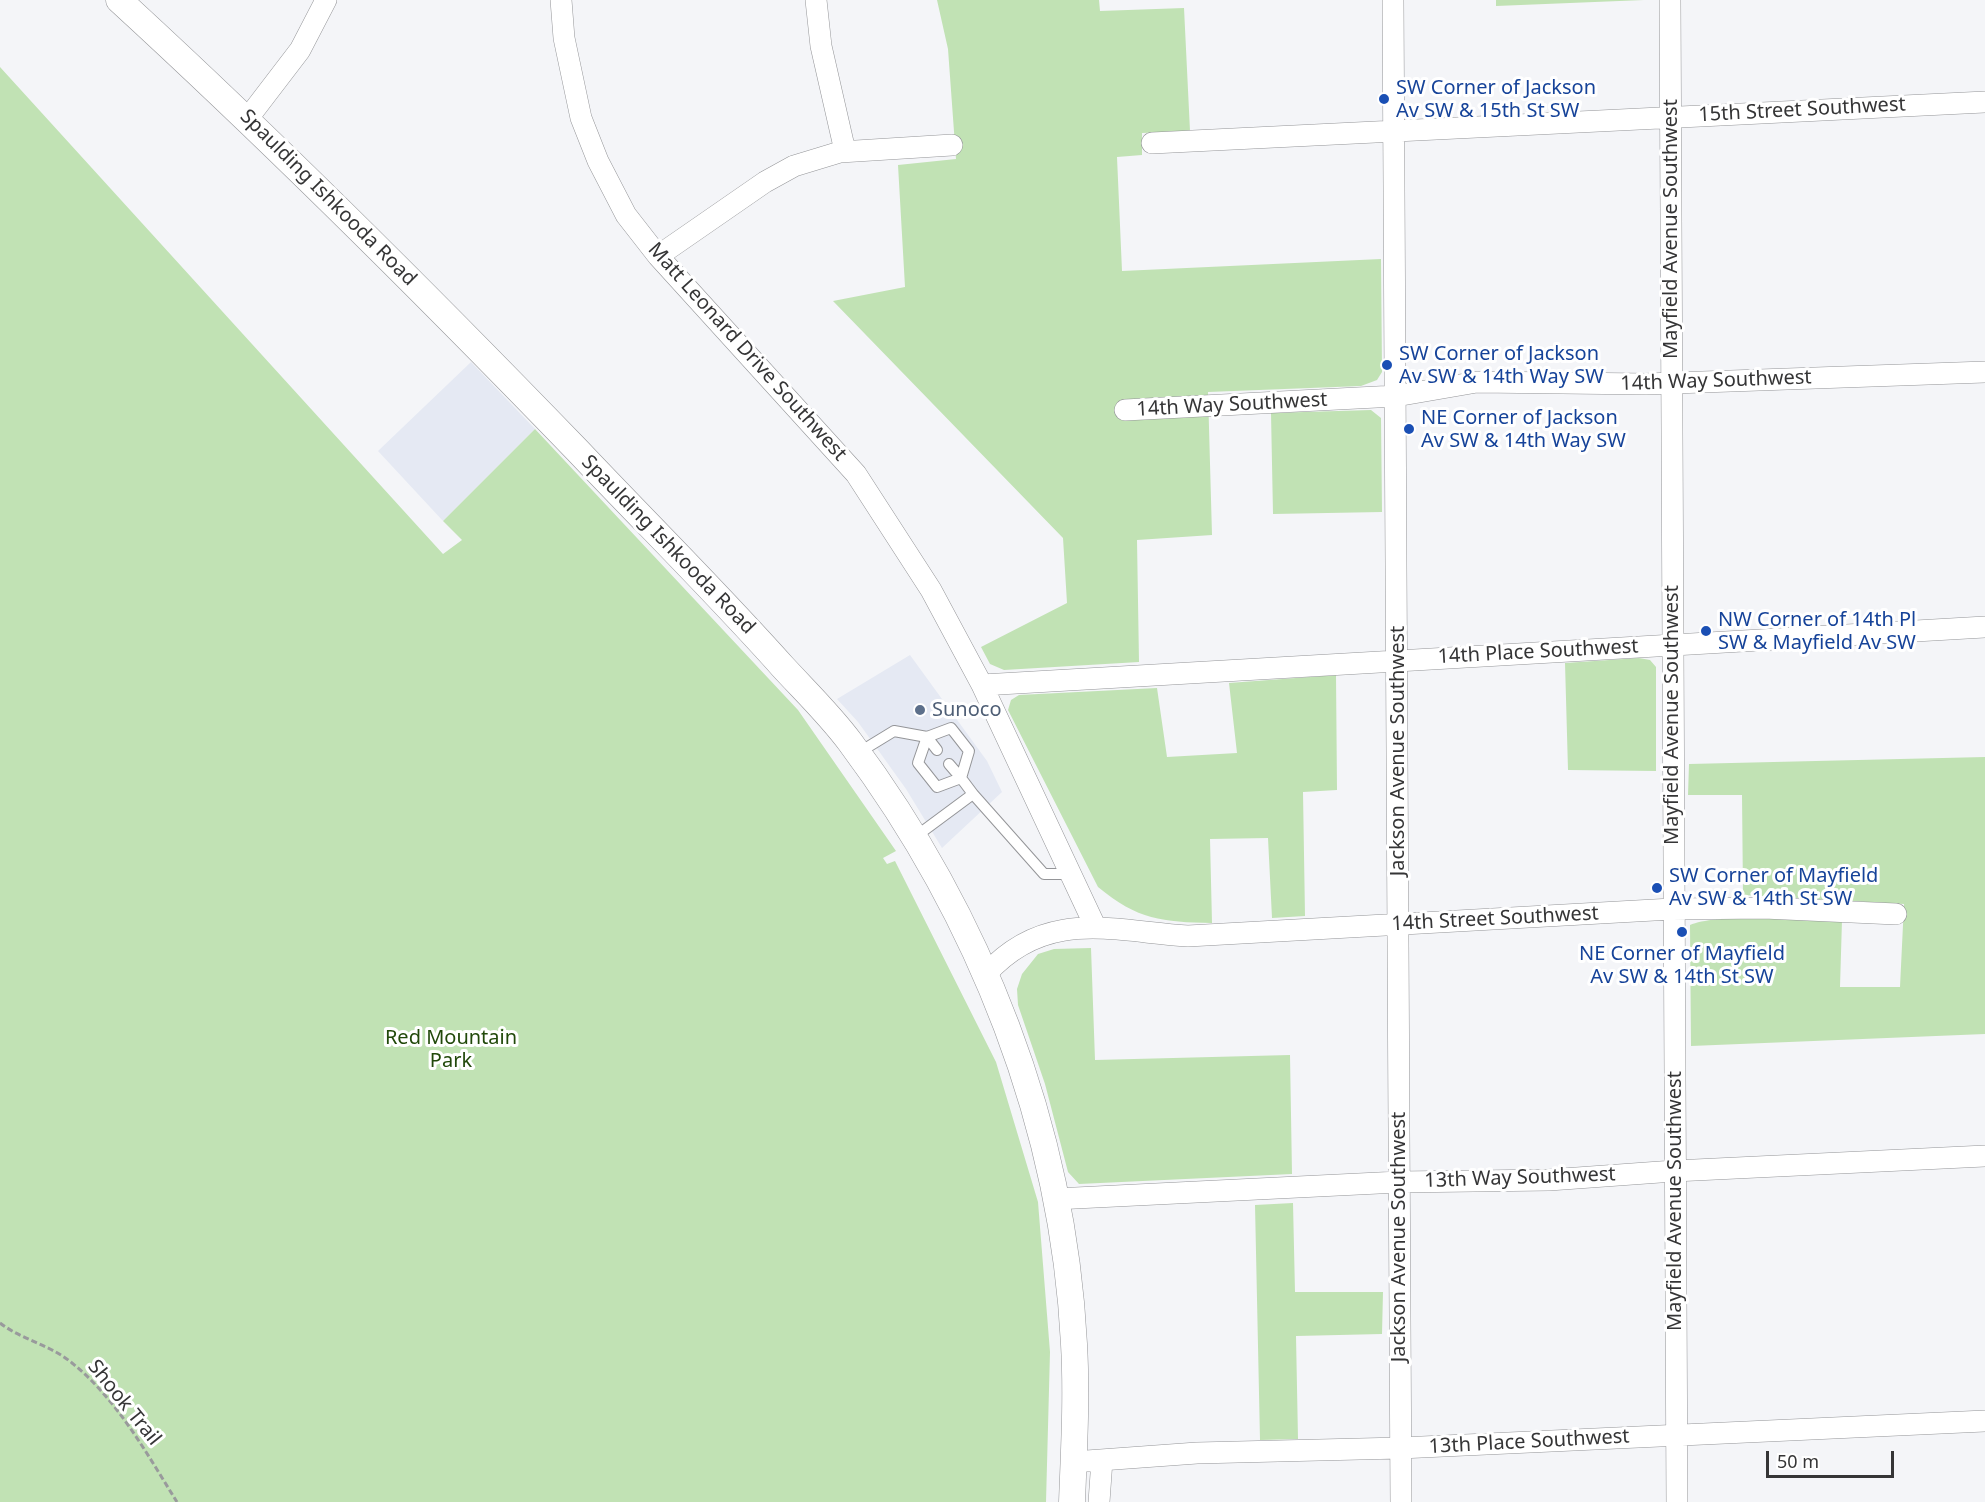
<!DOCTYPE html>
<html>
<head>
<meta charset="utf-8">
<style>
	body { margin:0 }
	#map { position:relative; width:1985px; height:1502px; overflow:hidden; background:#f4f5f8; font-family:"Noto Sans",sans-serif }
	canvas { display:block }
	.scale { position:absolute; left:1766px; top:1451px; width:128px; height:27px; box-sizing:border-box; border:3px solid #353536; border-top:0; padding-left:8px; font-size:18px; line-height:21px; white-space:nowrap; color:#353536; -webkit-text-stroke:4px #fff; paint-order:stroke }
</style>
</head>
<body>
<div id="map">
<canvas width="1985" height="1502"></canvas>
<div class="scale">50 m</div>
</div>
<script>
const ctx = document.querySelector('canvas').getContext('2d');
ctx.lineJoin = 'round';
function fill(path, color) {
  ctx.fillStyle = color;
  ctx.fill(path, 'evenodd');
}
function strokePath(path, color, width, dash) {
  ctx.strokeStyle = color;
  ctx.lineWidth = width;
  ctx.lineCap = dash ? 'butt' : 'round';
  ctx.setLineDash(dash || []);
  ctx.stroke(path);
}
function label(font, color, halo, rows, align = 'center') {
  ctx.font = font + ' "Noto Sans",sans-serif';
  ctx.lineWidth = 6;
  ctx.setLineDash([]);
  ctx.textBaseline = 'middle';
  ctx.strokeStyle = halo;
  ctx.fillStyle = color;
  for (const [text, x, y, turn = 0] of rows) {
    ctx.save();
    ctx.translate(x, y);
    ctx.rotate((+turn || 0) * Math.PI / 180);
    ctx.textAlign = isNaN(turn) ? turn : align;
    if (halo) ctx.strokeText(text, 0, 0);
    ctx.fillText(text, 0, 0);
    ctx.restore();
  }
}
fill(new Path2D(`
	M471 362 535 429 443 521 378 451Z
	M910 655 987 761 1002 792 942 848 906 789 858 722 837 699Z`), '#e5e9f3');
fill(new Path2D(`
	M937 0H1099L1100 11 1184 8 1190 131 1142 133V155L1117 157 1122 271 1381 259 1382 372 1377 380 1361 386 1208 392 1212 535 1137 540 1139 662 1004 670 990 664 981 647 1067 603 1063 538 833 301 905 287 898 165 956 159 948 49Z
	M1496 0H1644L1496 6Z
	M0 67 443 554 462 540 443 521 535 429 798 710 896 851 883 858 887 864 895 861 996 1062 1038 1202 1050 1352 1046 1502H0Z
	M1371 410 1381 418 1382 512 1273 514 1271 413Z
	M1639 658 1650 660 1656 667V771L1568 770 1565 663Z
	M1336 675 1337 790 1303 792 1305 916 1272 918 1268 838 1210 839 1212 923C1162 922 1138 920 1098 887L1008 710 1011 700 1019 695 1157 688 1167 757 1237 753 1229 683Z
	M1985 757V1034L1691 1046 1690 925C1716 913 1808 920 1842 920L1840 987H1900L1904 904 1743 895 1742 795H1688L1689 764Z
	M1091 948 1095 1060 1290 1055 1292 1174 1079 1184 1068 1172 1045 1084 1018 1005 1017 989 1022 974 1038 954 1054 949Z
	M1293 1203 1295 1292H1383L1382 1334 1296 1336 1298 1439 1260 1440 1255 1205Z`), '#c1e2b4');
const service = new Path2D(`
	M937 750 927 737 951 728 969 751 961 778
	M858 753 894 731 927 737 918 763 937 787 961 778 973 794 915 837
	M949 764 961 778
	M973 794 1044 874H1070`);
const minor = new Path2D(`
	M561 0 564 38 581 118 598 161 626 215 658 256 856 474 931 590 982 685 1095 926
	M816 0 821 46 845 151
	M1393 0 1401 1502
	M1670 0 1677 1502
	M248 118 300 50 326 0
	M1152 143 1985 102
	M658 256 765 182 794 166 840 152 952 145
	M1125 410 1396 396 1477 382 1646 384 1985 372
	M982 685 1985 627
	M986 974C1046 908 1111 931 1188 936L1672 909 1764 908 1896 914
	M1055 1199 1399 1182 1549 1180 1674 1171 1985 1156
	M1073 1462 1197 1453 1400 1448 1985 1421
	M1099 1502 1102 1460`);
const tertiary = new Path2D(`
	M119 0C277 145 428 296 577 450 645 522 716 592 782 666 805 691 830 715 850 742 980 916 1063 1126 1074 1344 1077 1396 1074 1450 1072 1502`);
strokePath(service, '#949598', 12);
strokePath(minor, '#949598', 22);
strokePath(tertiary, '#949598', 27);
strokePath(new Path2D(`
	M0 1323C22 1340 51 1345 72 1363 117 1399 147 1454 177 1502`), '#999a9c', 3, [6, 3]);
strokePath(service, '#fff', 10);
strokePath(minor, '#fff', 21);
strokePath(tertiary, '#fff', 26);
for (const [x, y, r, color] of [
	[1384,99,6,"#1a4fb4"],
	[1387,365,6,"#1a4fb4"],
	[1409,429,6,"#1a4fb4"],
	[1706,631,6,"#1a4fb4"],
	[920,710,6,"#5c6f8a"],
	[1657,888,6,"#1a4fb4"],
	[1682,932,6,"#1a4fb4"]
]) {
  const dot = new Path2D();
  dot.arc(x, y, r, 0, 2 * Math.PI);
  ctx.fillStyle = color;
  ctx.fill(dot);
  strokePath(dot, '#fff', 2);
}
label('20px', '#164399', '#fff', [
	["SW Corner of Jackson",1396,88],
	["Av SW & 15th St SW",1396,111],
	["SW Corner of Jackson",1399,354],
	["Av SW & 14th Way SW",1399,377],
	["NE Corner of Jackson",1421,418],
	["Av SW & 14th Way SW",1421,441],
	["NW Corner of 14th Pl",1718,620],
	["SW & Mayfield Av SW",1718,643],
	["SW Corner of Mayfield",1669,876],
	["Av SW & 14th St SW",1669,899],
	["NE Corner of Mayfield",1682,954,"center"],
	["Av SW & 14th St SW",1682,977,"center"]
], 'left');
label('20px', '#353536', '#fff', [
	["15th Street Southwest",1802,110,-3],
	["Spaulding Ishkooda Road",328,198,45],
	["Mayfield Avenue Southwest",1671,229,-90],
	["Matt Leonard Drive Southwest",747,352,48],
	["14th Way Southwest",1716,381,-2],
	["14th Way Southwest",1232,405,-3],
	["Spaulding Ishkooda Road",668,545,46],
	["14th Place Southwest",1538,652,-3],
	["Mayfield Avenue Southwest",1672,715,-90],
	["Jackson Avenue Southwest",1398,751,-90],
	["14th Street Southwest",1495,919,-3],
	["13th Way Southwest",1520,1178,-2],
	["Mayfield Avenue Southwest",1675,1201,-90],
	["Jackson Avenue Southwest",1399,1237,-90],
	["Shook Trail",124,1403,51],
	["13th Place Southwest",1529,1442,-3]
]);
label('20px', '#4e5e75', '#fff', [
	["Sunoco",932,710]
], 'left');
label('20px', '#21490a', '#fff', [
	["Red Mountain",451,1038],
	["Park",451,1061]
]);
</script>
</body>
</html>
